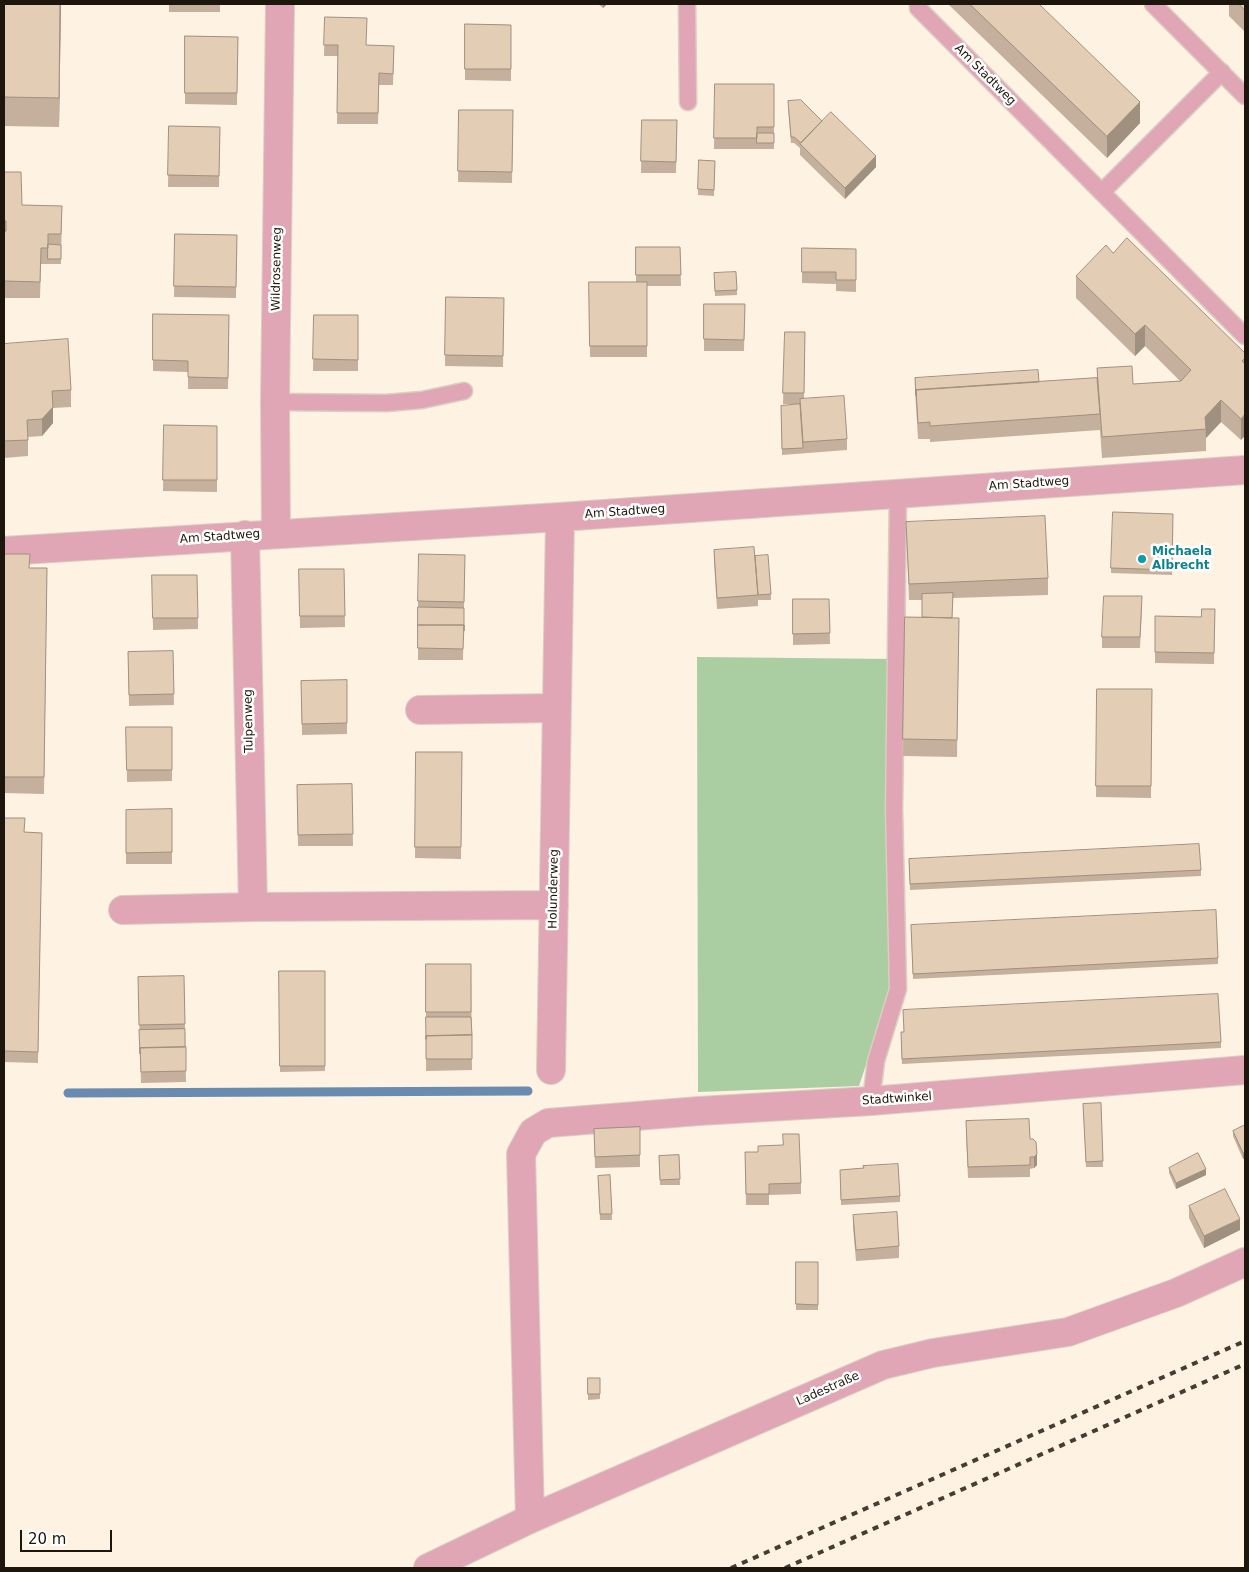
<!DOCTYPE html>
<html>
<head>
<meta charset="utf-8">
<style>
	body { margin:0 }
	#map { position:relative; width:1249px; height:1572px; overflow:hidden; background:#fef2e2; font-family:"DejaVu Sans",sans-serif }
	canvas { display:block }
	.frame { position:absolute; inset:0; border:5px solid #1d160d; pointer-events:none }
	.scale { position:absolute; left:20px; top:1530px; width:92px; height:22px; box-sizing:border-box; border:2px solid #1d160d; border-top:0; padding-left:6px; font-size:15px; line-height:18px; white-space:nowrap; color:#1d160d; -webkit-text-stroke:4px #fff; paint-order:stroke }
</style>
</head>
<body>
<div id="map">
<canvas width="1249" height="1572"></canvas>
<div class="frame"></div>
<div class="scale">20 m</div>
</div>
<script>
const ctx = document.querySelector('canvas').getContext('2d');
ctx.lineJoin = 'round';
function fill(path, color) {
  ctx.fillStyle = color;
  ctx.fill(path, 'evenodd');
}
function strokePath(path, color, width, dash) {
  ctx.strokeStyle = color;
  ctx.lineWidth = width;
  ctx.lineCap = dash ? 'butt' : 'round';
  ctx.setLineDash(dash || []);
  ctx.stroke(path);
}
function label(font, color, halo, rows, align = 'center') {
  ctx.font = font + ' "DejaVu Sans",sans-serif';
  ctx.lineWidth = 5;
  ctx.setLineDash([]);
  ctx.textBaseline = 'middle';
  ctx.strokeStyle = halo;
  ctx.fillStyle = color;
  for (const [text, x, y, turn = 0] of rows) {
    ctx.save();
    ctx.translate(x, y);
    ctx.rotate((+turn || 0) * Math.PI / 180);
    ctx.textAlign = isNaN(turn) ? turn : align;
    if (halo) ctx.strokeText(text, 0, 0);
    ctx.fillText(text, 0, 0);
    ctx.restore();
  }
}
fill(new Path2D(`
	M697 657 895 659 893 983 859 1086 698 1092Z`), '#aacda2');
strokePath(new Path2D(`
	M68 1093 528 1091`), '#698bb0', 9);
const service = new Path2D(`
	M687 4 688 102
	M918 4V8L1245 336
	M1153 4 1245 96
	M1102 192 1222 72
	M275 402 386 403 422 400 464 391
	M871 1101 876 1061 898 989 894 809 898 493`);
const minor = new Path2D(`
	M276 533 275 402 280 4
	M245 535 253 907 554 905
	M4 551 560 517 1245 470
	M420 710 556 708
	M123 910 253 907
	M551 1070 560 517
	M530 1519 521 1154 533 1132 548 1123 699 1111 871 1101 1245 1070
	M428 1568 530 1519 883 1365 933 1353 1068 1332 1176 1293 1245 1262`);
strokePath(service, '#dacfc0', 19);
strokePath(minor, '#dacfc0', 30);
strokePath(service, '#e0a6b5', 16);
strokePath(minor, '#e0a6b5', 28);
strokePath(new Path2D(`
	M731 1568 1245 1341
	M785 1568 1245 1364`), '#453d33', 4, [6, 6]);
fill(new Path2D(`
	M4 4H61L59 127 4 126Z
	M169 4H220V12H169Z
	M598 4H607L603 8Z
	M948 4H1039L1140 123 1107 158Z
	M1229 4H1245V32L1229 16Z
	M325 17 366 45 394 46 393 85H379L378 124H337L338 56H324Z
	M465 24 511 25V81L465 80Z
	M185 36 238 37 237 105 185 104Z
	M715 84H774V149H714Z
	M788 107 822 121 876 167 845 199 800 155V148L794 143H791Z
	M459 110H513L512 183 458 182Z
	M642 120H677L676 173H641Z
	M169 126 220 127 219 187H168Z
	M699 160 715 161 714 196 698 195Z
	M4 172 22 205 62 206 61 264H41L40 298H4Z
	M175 234 237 235 236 298 174 297Z
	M636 247H680L681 286H647V357H590L589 282H636Z
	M802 248 856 249V292L836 291V284L802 283Z
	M1113 253 1245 353 1241 440 1221 422 1206 438V451L1102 458 1100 430 930 442V439H918L915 390V378L1039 382 1097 378V368L1133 384 1180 381 1145 346 1135 356 1076 298V276Z
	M714 279 737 290V295L715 296Z
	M446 297 504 298 503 367 445 366Z
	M704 304H745L744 351H704Z
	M153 314 229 315 228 389H188V372L153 371Z
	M314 315H358V371H313Z
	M785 332H805L804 399 847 439V450L782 455 781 406 800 404H783Z
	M4 344 71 390V407L53 408V423L42 436 28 437V456L4 458Z
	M164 425 217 426V492L163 491Z
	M1173 514 1172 575 1111 573V568Z
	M906 522 1048 578V595L953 598 952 618H959L957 757 903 756 905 617H922V600H909Z
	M714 550 755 556 771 594V600H758V606L717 609 714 561Z
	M4 554 30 568H47L44 794 4 793Z
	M465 555 463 660H418V601Z
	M299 569H344L345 627 300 628Z
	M152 575 198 618V629L153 630Z
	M793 599H829L830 644 793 645Z
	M1142 607 1140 648H1102V637Z
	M1215 609 1214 664 1155 663V616L1201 617Z
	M173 651 174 705 129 706 128 652Z
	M347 680V734L302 735 301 681Z
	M1097 689H1152L1151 798 1096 797Z
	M126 727H172V781L127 782Z
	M416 752H462L461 859 415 858Z
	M352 784 353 846H298L297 785Z
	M172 809V864H126V810Z
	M4 818 24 832 42 833 38 1063 4 1062Z
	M909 859 1201 870V876L910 890Z
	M911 931 1218 958V964L913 979Z
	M426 964H471L472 1070 426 1071Z
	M279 971H325V1071L280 1072Z
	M184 976 186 1082 141 1083 138 977Z
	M901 1038 1221 1042V1048L902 1064Z
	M1101 1103 1103 1167H1086L1083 1104Z
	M1245 1125V1158L1243 1159 1233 1136V1131Z
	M640 1127V1167L595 1168 594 1129Z
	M966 1132 1030 1139 1037 1165 1034 1168 1030 1169V1177L968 1178Z
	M745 1152H758L801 1183V1194L769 1195V1205H746Z
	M679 1155 680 1185H660L659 1156Z
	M863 1166 900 1196V1202L841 1205 840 1170 863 1168Z
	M1169 1168 1206 1175 1176 1189 1169 1173Z
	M610 1175 612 1220H600L598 1176Z
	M1189 1206 1240 1230 1204 1248 1189 1218Z
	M853 1215 899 1246V1258L856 1261 853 1227Z
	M796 1262H818V1310H796Z
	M588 1378H600V1399L588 1400Z`), '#c4b09c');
fill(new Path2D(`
	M60 4H61L59 127V98Z
	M603 4H607L603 8Z
	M1140 102V123L1107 158V136Z
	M876 156V167L845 199V188Z
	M1145 325V346L1135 356V334Z
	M1221 400V422L1206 438 1205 417Z
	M53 407V423L42 436V419Z
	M1245 414V436L1241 440V419Z
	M1243 1153H1245V1158L1243 1159Z
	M1037 1154V1165L1034 1168V1157Z
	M1206 1169V1175L1176 1189V1183Z
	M1240 1219V1230L1204 1248V1236Z`), '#a0907f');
const building = new Path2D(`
	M4 4H60L59 98 4 97Z
	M970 4H1039L1140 102 1107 136Z
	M1239 4H1245V10Z
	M325 17 367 18 366 45 394 46 393 74 379 73 378 113H337L338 45H324Z
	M465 24 511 25V69H465Z
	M185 36 238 37 237 93H185Z
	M715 84H774V127H757V138H714Z
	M801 100 822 121 801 143 794 137H791L788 101Z
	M459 110H513L512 172 458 171Z
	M831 112 876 156 845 188 800 144Z
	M642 120H677L676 162 641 161Z
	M169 126 220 127 219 176 168 175Z
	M757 133H774V143H757Z
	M699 160 715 161 714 190 698 189Z
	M4 172H21L22 205 62 206 61 234H48V248H41L40 282 4 281V232L6 231V221L4 220Z
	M175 234 237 235 236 287 174 286Z
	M1127 238 1245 353V358L1242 361 1245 364V414L1241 419 1221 400 1205 417 1206 429 1102 437 1097 368 1132 366 1133 384 1181 381 1191 370 1145 325 1135 334 1076 276 1106 245 1113 253Z
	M48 244 61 245V259H48Z
	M636 247H680L681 275H636Z
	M802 248 856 249V280H836V272H802Z
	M736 272 737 290 715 291 714 273Z
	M589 282H647V346H590Z
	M446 297 504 298 503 356 445 355Z
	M704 304H745L744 340 704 339Z
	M153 314 229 315 228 378 188 377V361L153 360Z
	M314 315H358V360L313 359Z
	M785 332H805L804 393H783Z
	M68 339 71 390 52 391 53 407 42 419 27 420 28 440 4 441V344Z
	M1038 370 1039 382 916 390V396L915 378Z
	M1097 378 1100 414 930 426V422L918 423 916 390Z
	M844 396 847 439 803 442 800 399Z
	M800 404 803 448 782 449 781 406Z
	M164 425 217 426V480H163Z
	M1113 512 1173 514 1172 570 1111 568Z
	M1045 516 1048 578 909 584 906 522Z
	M754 547 758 595 717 598 714 550Z
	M4 554H30L29 568H47L44 777H4Z
	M419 554 465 555 464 602 418 601Z
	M768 555 771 594 758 595 755 556Z
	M299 569H344L345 616H300Z
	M152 575H197L198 618H153Z
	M953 593 952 618 922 617V594Z
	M1104 596H1142L1140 637H1102Z
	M793 599H829L830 633 793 634Z
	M418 607 464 608V631V625H418Z
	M1202 609H1215L1214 653 1155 652V616L1201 617Z
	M905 617 959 618 957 740 903 739Z
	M418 625H464L463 649 418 648Z
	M173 651 174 694 129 695 128 652Z
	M347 680V723L302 724 301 681Z
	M1097 689H1152L1151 786H1096Z
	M126 727H172V770H127Z
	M416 752H462L461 847H415Z
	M352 784 353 834 298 835 297 785Z
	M172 809V852L126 853V810Z
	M4 818H25L24 832 42 833 38 1052 4 1051Z
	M1199 844 1201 870 910 884 909 859Z
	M1216 910 1218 958 913 974 911 925Z
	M426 964H471V1012H426Z
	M279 971H325V1066H280Z
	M184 976 185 1024 139 1025 138 977Z
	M1218 994 1221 1042 902 1059 901 1032H904L903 1010Z
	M426 1017H471L472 1035 426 1036V1039Z
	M185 1029V1047L140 1048V1054L139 1030Z
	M472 1035V1059H426V1036Z
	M186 1047V1071L141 1072 140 1048Z
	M1101 1103 1103 1161 1086 1162 1083 1104Z
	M1029 1119 1030 1139H1033L1036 1142 1037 1154 1034 1157H1030V1165L968 1167 966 1121Z
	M1245 1125V1153H1243L1233 1131Z
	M640 1127V1155L595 1157 594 1129Z
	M783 1134H799L801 1183 769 1184V1194H746L745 1152H758V1146L783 1145Z
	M1198 1153 1206 1169 1176 1183 1169 1168Z
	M679 1155 680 1179 660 1180 659 1156Z
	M898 1164 900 1196 841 1200 840 1170 864 1168 863 1166Z
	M610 1175 612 1214H600L598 1176Z
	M1225 1189 1240 1219 1204 1236 1189 1206Z
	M897 1212 899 1246 856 1250 853 1215Z
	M796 1262H818V1305L796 1304Z
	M588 1378H600V1394H588Z`);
fill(building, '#e4cdb5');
strokePath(building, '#a0907f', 1);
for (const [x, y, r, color] of [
	[1142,559,5,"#0f9aa8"]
]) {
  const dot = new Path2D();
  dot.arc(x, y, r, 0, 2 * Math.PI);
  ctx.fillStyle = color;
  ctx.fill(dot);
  strokePath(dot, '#fff', 2);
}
label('12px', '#1d160d', '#fff', [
	["Am Stadtweg",985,75,45],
	["Wildrosenweg",277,269,-89],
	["Am Stadtweg",1029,484,-4],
	["Am Stadtweg",625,512,-4],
	["Am Stadtweg",220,537,-4],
	["Tulpenweg",249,721,-91],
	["Holunderweg",554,889,-89],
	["Stadtwinkel",897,1099,-4],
	["Ladestraße",828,1389,-24]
]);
label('bold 12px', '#0d838f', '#fff', [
	["Michaela",1152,552],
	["Albrecht",1152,566]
], 'left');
</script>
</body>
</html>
